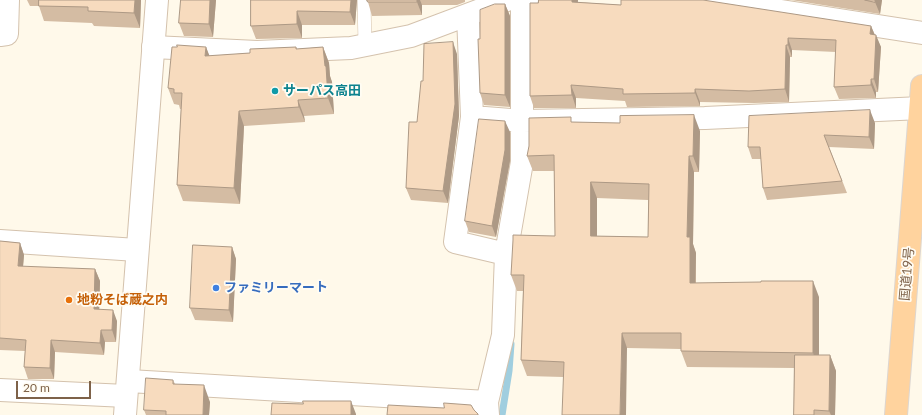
<!DOCTYPE html>
<html>
<head>
<meta charset="utf-8">
<style>
	body { margin:0 }
	#map { position:relative; width:922px; height:415px; overflow:hidden; background:#fff9ea; font-family:Lato,sans-serif }
	canvas { display:block }
	.scale { position:absolute; left:16px; top:381px; width:75px; height:18px; box-sizing:border-box; border:2px solid #7e6249; border-top:0; padding-left:5px; font-size:12px; line-height:14px; white-space:nowrap; color:#7e6249; -webkit-text-stroke:3px #fffcf3; paint-order:stroke }
</style>
</head>
<body>
<div id="map">
<canvas width="922" height="415"></canvas>
<div class="scale">20 m</div>
</div>
<script>
const ctx = document.querySelector('canvas').getContext('2d');
ctx.lineJoin = 'round';
function strokePath(path, color, width, dash) {
  ctx.strokeStyle = color;
  ctx.lineWidth = width;
  ctx.lineCap = dash ? 'butt' : 'round';
  ctx.setLineDash(dash || []);
  ctx.stroke(path);
}
function fill(path, color) {
  ctx.fillStyle = color;
  ctx.fill(path, 'evenodd');
}
function label(font, color, halo, rows, align = 'center') {
  ctx.font = font + ' Lato,"Noto Sans JP",sans-serif';
  ctx.lineWidth = 3.5;
  ctx.setLineDash([]);
  ctx.textBaseline = 'middle';
  ctx.strokeStyle = halo;
  ctx.fillStyle = color;
  for (const [text, x, y, turn = 0] of rows) {
    ctx.save();
    ctx.translate(x, y);
    ctx.rotate((+turn || 0) * Math.PI / 180);
    ctx.textAlign = isNaN(turn) ? turn : align;
    if (halo) ctx.strokeText(text, 0, 0);
    ctx.fillText(text, 0, 0);
    ctx.restore();
  }
}
strokePath(new Path2D(`
	M502 415 509 371 511 344`), '#a0cedf', 7);
const service = new Path2D(`
	M364 0 365 45`);
const minor = new Path2D(`
	M710 0 922 33
	M468 15 472 117 455 242 506 254
	M0 35 7 34 8 0
	M153 47 257 52 351 48 411 36 507 0
	M472 117 523 121 705 118 921 108
	M0 241 137 250
	M129 381 487 402
	M0 390 126 396
	M488 415 487 402 503 335 506 254 522 162V5L527 0`);
const tertiary = new Path2D(`
	M125 415 157 0`);
const trunk = new Path2D(`
	M896 415 922 86`);
strokePath(service, '#d4c2ad', 14);
strokePath(minor, '#d4c2ad', 24);
strokePath(tertiary, '#d4c2ad', 24);
strokePath(trunk, '#ddd6d0', 24);
strokePath(service, '#fff', 13);
strokePath(minor, '#fff', 22);
strokePath(tertiary, '#fff', 22);
strokePath(trunk, '#ffd39e', 22);
fill(new Path2D(`
	M27 0H141L140 28 94 26 92 23 44 21 39 6H30Z
	M181 0H216L213 37 184 36 179 23Z
	M251 0H357L355 25H302V38L256 39 251 26Z
	M367 0H465V2L457 5H422V15L372 16 368 2Z
	M578 0 577 2 621 5 871 26 875 35 881 47 878 92H876V98L839 99 834 87 836 52 792 50V57H790L789 102 754 103 700 102V106L627 107 625 101 576 98V108H534L530 96 538 3Z
	M791 0H882L880 14Z
	M505 4 510 16V107L484 105 480 93V39Z
	M206 47 209 56 250 53 296 47 297 49 323 47 329 63 330 76 332 82 334 114 304 116 305 122 244 126 240 204 183 201 177 185 181 109H180L179 105 174 104 168 88Z
	M457 54 459 116 448 203 411 200 406 188 417 122 423 81Z
	M573 122 700 131 699 172H694L693 244 696 253V283L819 297V355H830L836 371 835 415H794V368L687 367 681 351V349L627 348 563 377 527 376 521 360 523 291H517L511 275 555 236 554 171H533L527 156ZM597 198 648 200V237L597 236Z
	M875 123 874 149 829 147 847 193 767 200 763 188 761 159H752L748 147Z
	M510 132V161L496 237 469 232 465 221Z
	M0 241 20 243 24 255 23 267 95 269 100 281 99 309 117 321 116 342H105L104 355 55 352 54 379H28L24 367 25 351 0 350Z
	M232 247 236 259 233 322 195 320 190 308Z
	M173 380 175 384 210 402 209 415H146L144 410Z`), '#d4bca3');
fill(new Path2D(`
	M135 0H141L140 28 134 13Z
	M210 0H216L213 37 209 24Z
	M351 0H357L355 25 350 12Z
	M417 0H420L422 5V15L417 2Z
	M572 0H578L577 15 572 2Z
	M875 0H882L880 14 875 2Z
	M505 4 510 16V107L505 95Z
	M297 11 302 25V38L297 24Z
	M871 26 876 38V35L881 47 878 92 874 79 870 34Z
	M788 38 792 50V57L788 45Z
	M453 42 457 54 459 116 448 203 443 191Z
	M786 45 790 57 789 102 785 89Z
	M206 47 212 62 205 56Z
	M323 47 329 63 330 76 332 82 334 114 328 98Z
	M871 79 876 92V98L871 85Z
	M571 85 576 98V108L572 95Z
	M695 89 700 102V106L695 93Z
	M298 100 304 116 305 122 299 107Z
	M870 110 875 123 874 149 869 137Z
	M239 111 244 126 240 204 234 188Z
	M694 115 700 131 699 172 693 156Z
	M505 121 510 132V161L496 237 492 226Z
	M689 156 694 172 693 244 696 253 695 299 690 283 687 237Z
	M591 182 597 198V252L591 236Z
	M20 243 24 255 22 278 18 266Z
	M232 247 236 259 233 322 229 310Z
	M95 269 100 281 99 320 94 309Z
	M813 281 819 297V369L813 353Z
	M113 310 117 321 116 342 112 330Z
	M101 330 105 342 104 355 100 343Z
	M622 333 627 348 626 415H620Z
	M51 340 55 352 54 379 50 368Z
	M830 355 836 371 835 415H831L829 411Z
	M204 385 210 402 209 415H203Z
	M351 401 356 414V415H351Z`), '#ad9985');
const building = new Path2D(`
	M39 0H135L134 13 88 11V7L39 6Z
	M181 0H210L209 24 179 23Z
	M251 0H351L350 12 297 11V24L251 26Z
	M367 0H417V2H368Z
	M539 0H572V2L621 5V0H703L871 26 870 34 876 35 874 79H871V85L834 87 836 40 788 38V45H786L785 89 749 91 695 89V93L623 94V89L571 85 572 95 530 96V3H538Z
	M865 0H875V2Z
	M495 4H505V95L480 93 478 39H480V10Z
	M453 42 455 104 443 191 406 188 409 122H417L421 81H423L424 44Z
	M177 45 206 47 205 56 250 53V49L296 47V49L323 47 325 66H326L328 98 298 100 299 107 239 111 234 188 177 185 182 93H174V89L168 88 172 47H177Z
	M870 110 869 137 824 135 842 181 763 188 760 147H748L749 116Z
	M694 115 693 156H689L687 237H690V283L761 282V281H813V353L681 351V333H622L620 415H562L564 362 521 360 524 275H511L513 240V235L555 236 554 155 527 156 529 146V118L571 117V122L620 123V116ZM591 182 649 184 648 237 591 236Z
	M479 119 505 121V150L492 226 465 221Z
	M0 241 20 243 18 266 95 269 94 309 113 310 112 330H101L100 343 51 340 50 368 24 367 26 340 0 338Z
	M193 245 232 247 229 310 190 308Z
	M795 355H830L829 411 814 410V415H794Z
	M146 378 173 380V384L204 385 203 415H166V411L144 410Z
	M303 401H351V415H271L272 403 303 404Z
	M444 403 471 405 474 410 478 414V415H387L388 405 444 408Z`);
fill(building, '#f7dbbe');
strokePath(building, '#ad9985', 1);
for (const [x, y, r, color] of [
	[275,91,4,"#0f9aa8"],
	[216,288,4,"#3f7fe0"],
	[69,300,4,"#e8710a"]
]) {
  const dot = new Path2D();
  dot.arc(x, y, r, 0, 2 * Math.PI);
  ctx.fillStyle = color;
  ctx.fill(dot);
  strokePath(dot, '#fffcf3', 1.5);
}
label('bold 13px', '#0d838f', '#fffcf3', [
	["サーパス高田",283,91]
], 'left');
label('13px', '#7e6249', '#fffcf3', [
	["国道19号",907,274,-85]
]);
label('bold 13px', '#366cbe', '#fffcf3', [
	["ファミリーマート",224,288]
], 'left');
label('bold 13px', '#c56008', '#fffcf3', [
	["地粉そば蔵之内",77,300]
], 'left');
</script>
</body>
</html>
